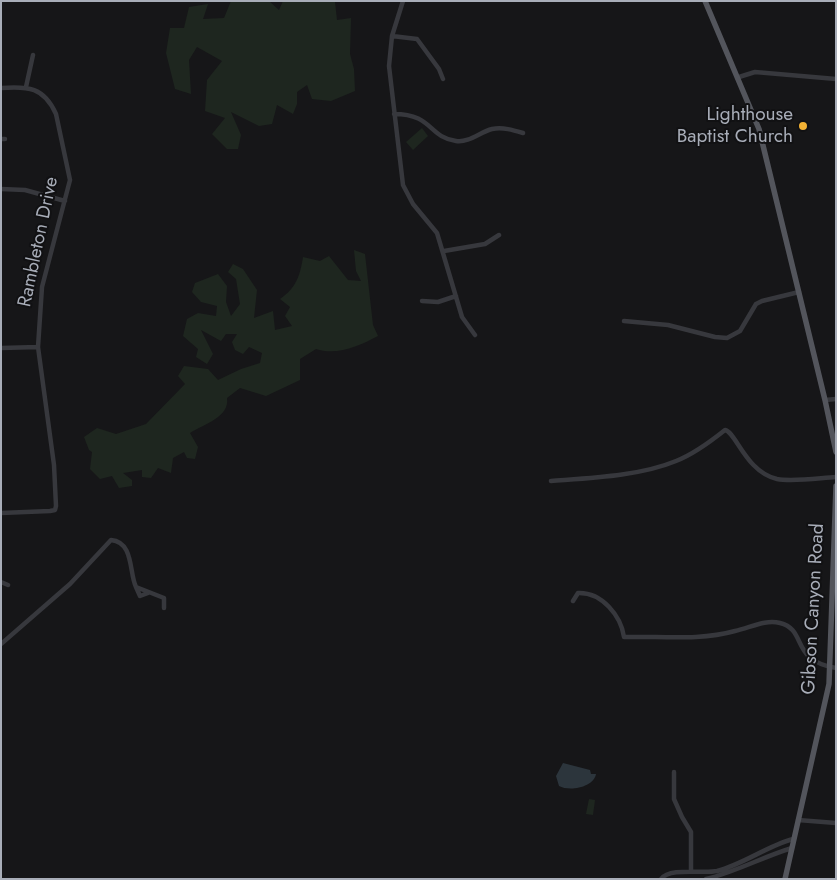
<!DOCTYPE html>
<html>
<head>
<meta charset="utf-8">
<style>
	body { margin:0 }
	#map { position:relative; width:837px; height:880px; overflow:hidden; background:#161618; font-family:Jost,sans-serif }
	canvas { display:block }
	.frame { position:absolute; inset:0; border:2px solid #a8adb8; pointer-events:none }
</style>
</head>
<body>
<div id="map">
<canvas width="837" height="880"></canvas>
<div class="frame"></div>
</div>
<script>
const ctx = document.querySelector('canvas').getContext('2d');
ctx.lineJoin = 'round';
function fill(path, color) {
  ctx.fillStyle = color;
  ctx.fill(path, 'evenodd');
}
function strokePath(path, color, width, dash) {
  ctx.strokeStyle = color;
  ctx.lineWidth = width;
  ctx.lineCap = dash ? 'butt' : 'round';
  ctx.setLineDash(dash || []);
  ctx.stroke(path);
}
function label(font, color, halo, rows, align = 'center') {
  ctx.font = font + ' Jost,sans-serif';
  ctx.lineWidth = 4;
  ctx.setLineDash([]);
  ctx.textBaseline = 'middle';
  ctx.strokeStyle = halo;
  ctx.fillStyle = color;
  for (const [text, x, y, turn = 0] of rows) {
    ctx.save();
    ctx.translate(x, y);
    ctx.rotate((+turn || 0) * Math.PI / 180);
    ctx.textAlign = isNaN(turn) ? turn : align;
    if (halo) ctx.strokeText(text, 0, 0);
    ctx.fillText(text, 0, 0);
    ctx.restore();
  }
}
fill(new Path2D(`
	M231 1H269L279 10 283 1 335 2 337 20 351 18 350 54 354 69 355 91 331 101 312 99 307 85 297 92V104L293 114 277 105 272 124 259 126 231 112 241 135 238 149H227L212 134 225 118 205 111 207 80 222 61 197 47 189 60 191 94 175 89 166 53 170 28H184L189 7 208 4 203 19 224 18Z
	M422 128 428 136 413 150 406 142Z
	M354 250 365 254 373 325 378 336C359 346 337 356 316 349L300 359V380L266 396 240 388 227 398C230 417 204 424 190 433L198 447 195 459 187 458 184 452 173 458 171 473 158 468 151 478 142 477V470L123 473 132 480V486L119 488 112 476 100 479 90 469 92 452 89 450 84 437 97 428 116 434 146 424 185 384 178 376 184 366 208 369 218 380 241 369 260 363 262 353 249 347 243 354 235 350 232 342 237 334H226L221 341 201 330 213 354 207 364 196 357 198 349 183 336 187 319 198 313 216 316 217 306 201 302 192 292 195 283 218 274 227 286 226 302 231 316 240 304 236 279 228 272 233 264 243 269 257 290 254 318 273 311 275 330 292 326 285 316 290 307 280 299C296 288 300 276 303 257L320 261 329 256 348 280 361 281 356 271Z
	M589 799 595 800 593 815 586 814Z`), '#1e261f');
fill(new Path2D(`
	M563 763 590 770 591 774H596C594 787 570 792 559 786L556 776Z`), '#2c353c');
strokePath(new Path2D(`
	M403 1 392 36 389 66 403 185 413 204 437 233 462 317 475 335
	M392 36 417 39 439 69 443 79
	M739 77 755 72 836 79
	M26 87 33 55
	M1 88C28 86 44 87 56 114L70 180 42 287 38 347 54 465 56 506 55 510 50 511 1 513
	M394 114C433 114 428 137 456 141 469 143 480 132 492 129 503 127 513 130 523 133
	M1 139H5
	M1 189 25 190 65 201
	M444 251 485 244 499 235
	M422 301 438 302 456 296
	M624 321 668 325 715 337 727 338 740 331 756 304 762 301 799 292
	M1 348 38 347
	M825 400 836 399
	M551 481C590 478 640 476 676 461 694 454 710 442 725 430 736 432 746 472 777 479 793 482 819 478 836 477
	M1 582 8 585
	M136 587 140 596 148 593
	M573 601 578 593C602 592 621 616 624 637 661 636 699 641 735 631 750 628 765 619 780 623 808 630 789 660 836 668
	M1 644 70 584 111 540C134 542 129 573 136 587L164 598V608
	M674 772V799L682 817 691 832V871
	M798 820 836 823
	M661 879C670 867 703 874 717 871 744 864 767 846 793 839
	M706 879C736 872 762 857 792 848`), '#37383d', 4.5);
strokePath(new Path2D(`
	M705 1 759 129 825 400 836 452
	M785 879 829 684 836 486`), '#53555c', 5.5);
for (const [x, y, r, color] of [
	[803,126,5,"#f2b134"]
]) {
  const dot = new Path2D();
  dot.arc(x, y, r, 0, 2 * Math.PI);
  ctx.fillStyle = color;
  ctx.fill(dot);
  strokePath(dot, '#111113', 2);
}
label('19px', '#a8adb8', '#111113', [
	["Lighthouse",793,115],
	["Baptist Church",793,137]
], 'right');
label('19px', '#a8adb8', '#111113', [
	["Rambleton Drive",39,242,-78],
	["Gibson Canyon Road",814,609,-87]
]);
</script>
</body>
</html>
